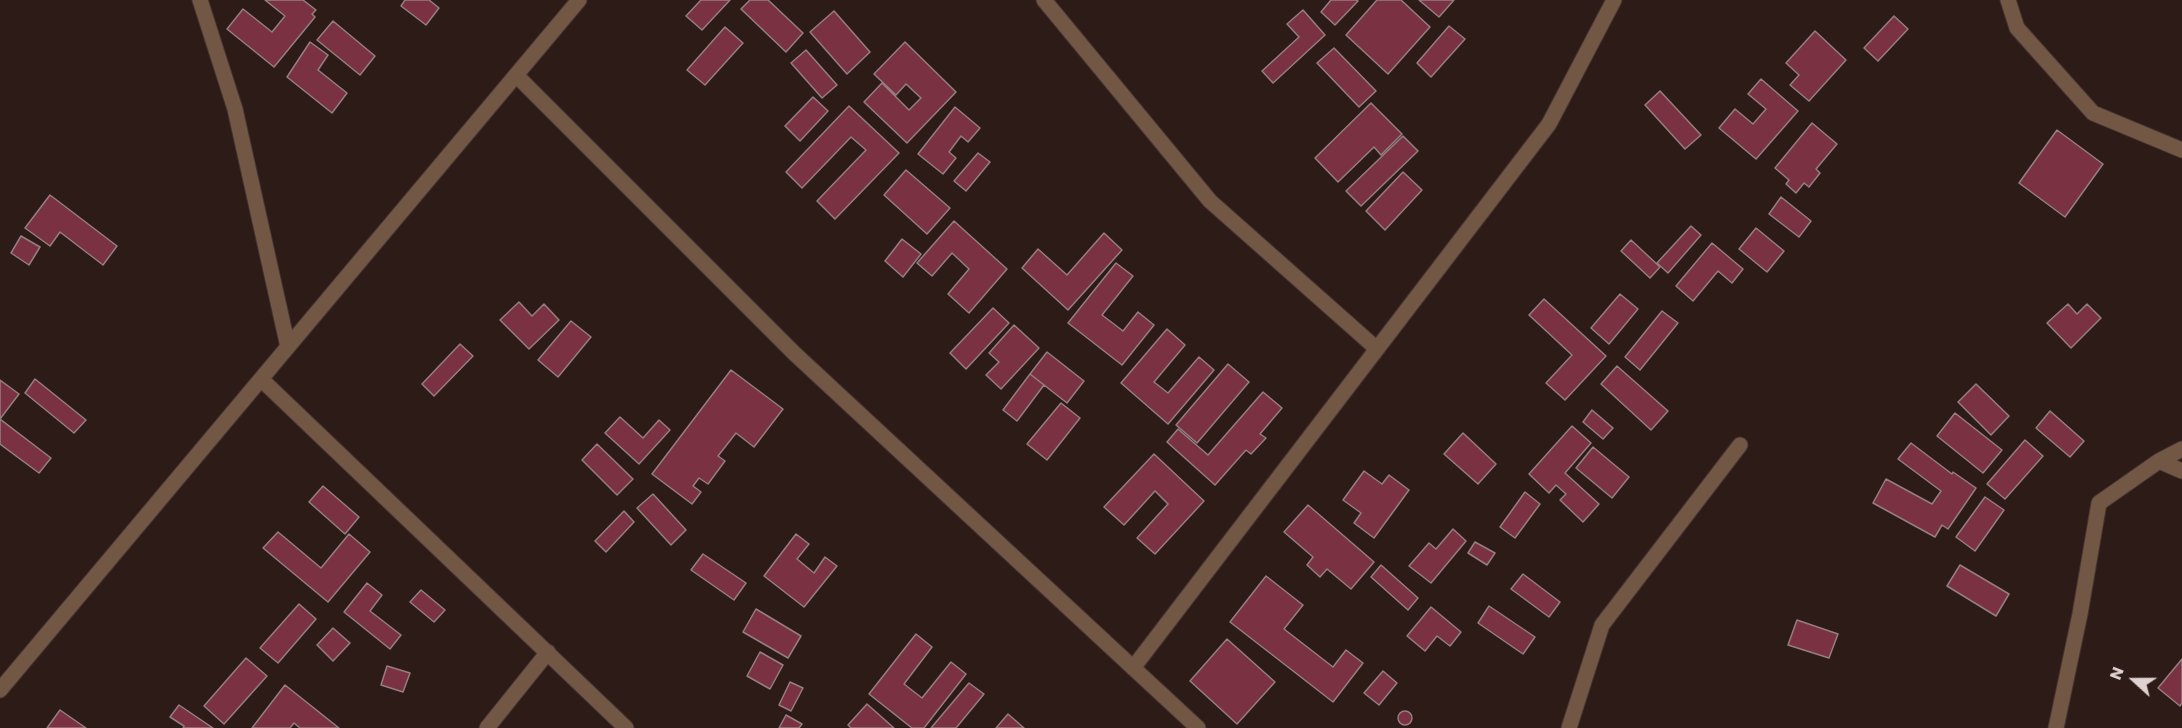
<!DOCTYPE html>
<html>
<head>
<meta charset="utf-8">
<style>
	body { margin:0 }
	#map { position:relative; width:2182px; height:728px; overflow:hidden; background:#2d1b18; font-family:Poppins,sans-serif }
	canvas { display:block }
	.north { position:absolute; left:2104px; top:650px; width:60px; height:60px; -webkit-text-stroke:4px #2d1b18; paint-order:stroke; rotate:291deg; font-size:16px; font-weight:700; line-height:24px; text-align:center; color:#dfd2d0 }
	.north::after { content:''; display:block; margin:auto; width:21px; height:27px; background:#dfd2d0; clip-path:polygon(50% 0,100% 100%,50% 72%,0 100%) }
</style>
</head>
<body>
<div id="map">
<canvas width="2182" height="728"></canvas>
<div class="north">N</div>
</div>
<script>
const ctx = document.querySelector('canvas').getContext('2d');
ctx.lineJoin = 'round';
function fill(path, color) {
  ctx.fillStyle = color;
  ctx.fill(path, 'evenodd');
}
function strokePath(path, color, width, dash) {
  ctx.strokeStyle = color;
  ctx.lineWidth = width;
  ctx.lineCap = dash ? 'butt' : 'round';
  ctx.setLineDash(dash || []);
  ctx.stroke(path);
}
const building = new Path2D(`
	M265 0H303L316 10 312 14 315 17 274 67 227 29 243 9 272 32 285 16Z
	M405 0H429L439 8 426 25 401 6Z
	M701 0H730L702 30 686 16Z
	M750 0H768L803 33 786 52 741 9Z
	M1331 0H1356L1358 1 1335 25 1321 12Z
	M1377 0H1401L1430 27 1388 74 1346 35Z
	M1419 0H1454L1439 17Z
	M1303 10 1325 35 1273 83 1262 71 1299 37 1287 24Z
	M834 11 870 52 847 74 810 32Z
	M1894 16 1908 29 1878 61 1864 48Z
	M333 21 375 56 360 75 317 40Z
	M1449 26 1465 39 1431 77 1417 63Z
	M725 27 743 43 705 85 687 70Z
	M1815 31 1846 60 1809 101 1790 85 1799 75 1786 63Z
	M310 42 328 55 318 70 347 93 332 113 287 77Z
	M905 42 956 92 907 143 864 102 882 83 909 110 921 98 906 84 896 95 874 74Z
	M1334 48 1376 91 1359 107 1317 63Z
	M806 50 837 85 822 98 791 63Z
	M1761 79 1798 111 1756 159 1719 128 1735 109 1753 124 1766 109 1748 94Z
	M1660 91 1701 135 1685 149 1645 105Z
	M813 97 828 111 800 141 785 126Z
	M1371 103 1402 134 1381 155 1374 147 1338 182 1315 158Z
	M849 106 899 153 835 219 817 201 866 150 851 137 802 188 786 172Z
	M955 107 980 128 968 142 961 136 949 152 956 158 943 174 918 154Z
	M1812 123 1837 144 1816 169 1820 173 1809 187 1804 183 1796 193 1786 184 1789 180 1775 168Z
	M2057 130 2103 164 2065 217 2019 183Z
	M1403 136 1418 151 1361 206 1346 191Z
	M978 153 990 162 966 191 954 181Z
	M906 170 950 208 927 234 884 195Z
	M1403 172 1422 190 1385 230 1366 211Z
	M50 195 117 246 103 265 60 232 50 246 25 228Z
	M1781 197 1811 221 1799 237 1769 214Z
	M954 221 1007 269 969 313 948 294 969 269 952 253 932 276 917 263Z
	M1691 226 1701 235 1668 273 1657 263Z
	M1756 228 1784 251 1767 272 1739 249Z
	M1104 233 1122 250 1068 310 1022 268 1038 249 1067 275Z
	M21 236 40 247 29 265 11 253Z
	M902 239 921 254 903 277 885 261Z
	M1631 240 1660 267 1650 278 1621 251Z
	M1712 243 1743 269 1732 283 1718 271 1693 301 1676 286Z
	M1116 263 1133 276 1102 315 1123 331 1138 312 1154 325 1122 365 1068 323Z
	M1620 294 1638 309 1609 344 1591 328Z
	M1544 299 1606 356 1565 400 1546 383 1572 355 1529 315Z
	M519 302 532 316 544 304 559 320 529 349 500 320Z
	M2068 304 2077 314 2087 304 2101 318 2071 348 2047 323Z
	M993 308 1009 323 966 369 950 353Z
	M1662 311 1678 323 1640 370 1625 357Z
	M571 321 591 337 558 377 538 360Z
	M1014 325 1039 348 1001 389 986 375 999 362 989 353Z
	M1167 329 1185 345 1154 382 1168 393 1199 357 1214 370 1168 424 1121 383Z
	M460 344 473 356 434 396 422 384Z
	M1047 352 1084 381 1067 403 1030 374Z
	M1228 364 1249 382 1197 443 1176 425Z
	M1617 366 1668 411 1651 430 1601 384Z
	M731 370 783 409 754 447 736 433 718 456 725 461 708 484 699 478 693 486 701 492 692 504 652 474Z
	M1030 374 1044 385 1017 421 1003 410Z
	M35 379 86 420 74 433 25 393Z
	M0 380 19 394 0 419Z
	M1976 384 2009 416 1991 435 1958 402Z
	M1263 392 1282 408 1260 434 1266 438 1251 454 1246 450 1215 485 1167 442 1178 429 1208 455Z
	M1061 403 1080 418 1047 460 1027 444Z
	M1592 410 1613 428 1603 439 1583 422Z
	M2050 411 2084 441 2070 457 2036 428Z
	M1955 413 2002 450 1983 473 1937 436Z
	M620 417 643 438 659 420 670 430 639 464 605 433Z
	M0 419 51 458 39 473 0 444Z
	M1572 426 1591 443 1565 473 1599 504 1583 522 1560 500 1566 494 1556 485 1549 493 1529 474Z
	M1463 433 1496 464 1478 484 1444 454Z
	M2025 440 2043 456 2005 499 1987 484Z
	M1911 443 1952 474 1953 472 1976 488 1948 529 1942 525 1935 537 1873 503 1886 479 1932 504 1941 491 1898 459Z
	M597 444 633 479 617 495 582 460Z
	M1593 447 1629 477 1612 498 1576 468Z
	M1154 454 1204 501 1155 554 1137 538 1168 504 1155 491 1124 525 1104 507Z
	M1364 471 1382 484 1389 475 1409 490 1374 538 1354 523 1361 513 1343 500Z
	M323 486 359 517 345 534 309 502Z
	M1525 492 1540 504 1515 538 1500 527Z
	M653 494 686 530 671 545 637 508Z
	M1985 497 2004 510 1975 551 1956 537Z
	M1308 505 1374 562 1351 589 1327 569 1320 577 1307 565 1313 557 1284 532Z
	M624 511 634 522 606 552 595 541Z
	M1453 529 1466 541 1431 583 1409 566 1429 543 1436 549Z
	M278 532 321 568 349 534 370 552 328 602 263 548Z
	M796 534 809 544 797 559 814 573 825 557 837 566 804 607 764 576Z
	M1475 542 1495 553 1487 565 1468 553Z
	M703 554 746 583 734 600 691 570Z
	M1381 565 1418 598 1408 610 1371 577Z
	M1960 565 2009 594 1996 616 1947 586Z
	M1523 574 1560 602 1549 617 1511 589Z
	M1266 576 1303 605 1284 629 1333 667 1346 650 1363 663 1333 702 1230 622Z
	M367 583 382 595 370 611 401 635 390 649 344 612Z
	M421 590 445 610 434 622 410 602Z
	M299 604 316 619 278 663 260 648Z
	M1489 606 1535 637 1523 654 1478 623Z
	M1431 607 1461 632 1450 646 1437 636 1425 651 1407 636Z
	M756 609 801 636 788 658 743 632Z
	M1797 620 1838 634 1829 658 1788 645Z
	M333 628 350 643 333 661 317 645Z
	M916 634 932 647 904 684 922 698 951 662 966 674 924 728H912L869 694Z
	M1227 639 1275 682 1237 724 1190 681Z
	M760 652 783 665 770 689 747 676Z
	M246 658 267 676 224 724 204 706Z
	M2182 659V703L2180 706 2158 688Z
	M387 666 410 673 403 692 381 685Z
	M1383 671 1397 683 1379 705 1364 693Z
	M790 682 803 688 791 711 779 705Z
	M969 683 984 694 956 728H931Z
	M285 685 339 728H300L294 723 290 728H252Z
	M867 704 894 728H851L848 725Z
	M179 705 213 728H183L184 726 170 717Z
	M60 710 86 728H47Z
	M1398 718a7 7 0 1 1 14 0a7 7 0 1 1-14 0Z
	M1008 714 1024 728H996Z
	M786 715 802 724 799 728H779Z`);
fill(building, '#7a3142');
strokePath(building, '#957e82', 1.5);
const minor = new Path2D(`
	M200 0 235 109 288 347
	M1044 0 1210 201 1377 349
	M2008 0 2017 28 2093 113 2182 150
	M516 75 795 354 1198 728
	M261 379 626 728
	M2159 461 2182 471
	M1133 668 1549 124 1614 0
	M0 690 579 0
	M487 728 548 652
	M1569 728 1602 625 1740 445
	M2056 728 2080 614 2099 503 2159 461 2182 449`);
strokePath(minor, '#463532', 17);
strokePath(minor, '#735745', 15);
</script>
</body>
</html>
